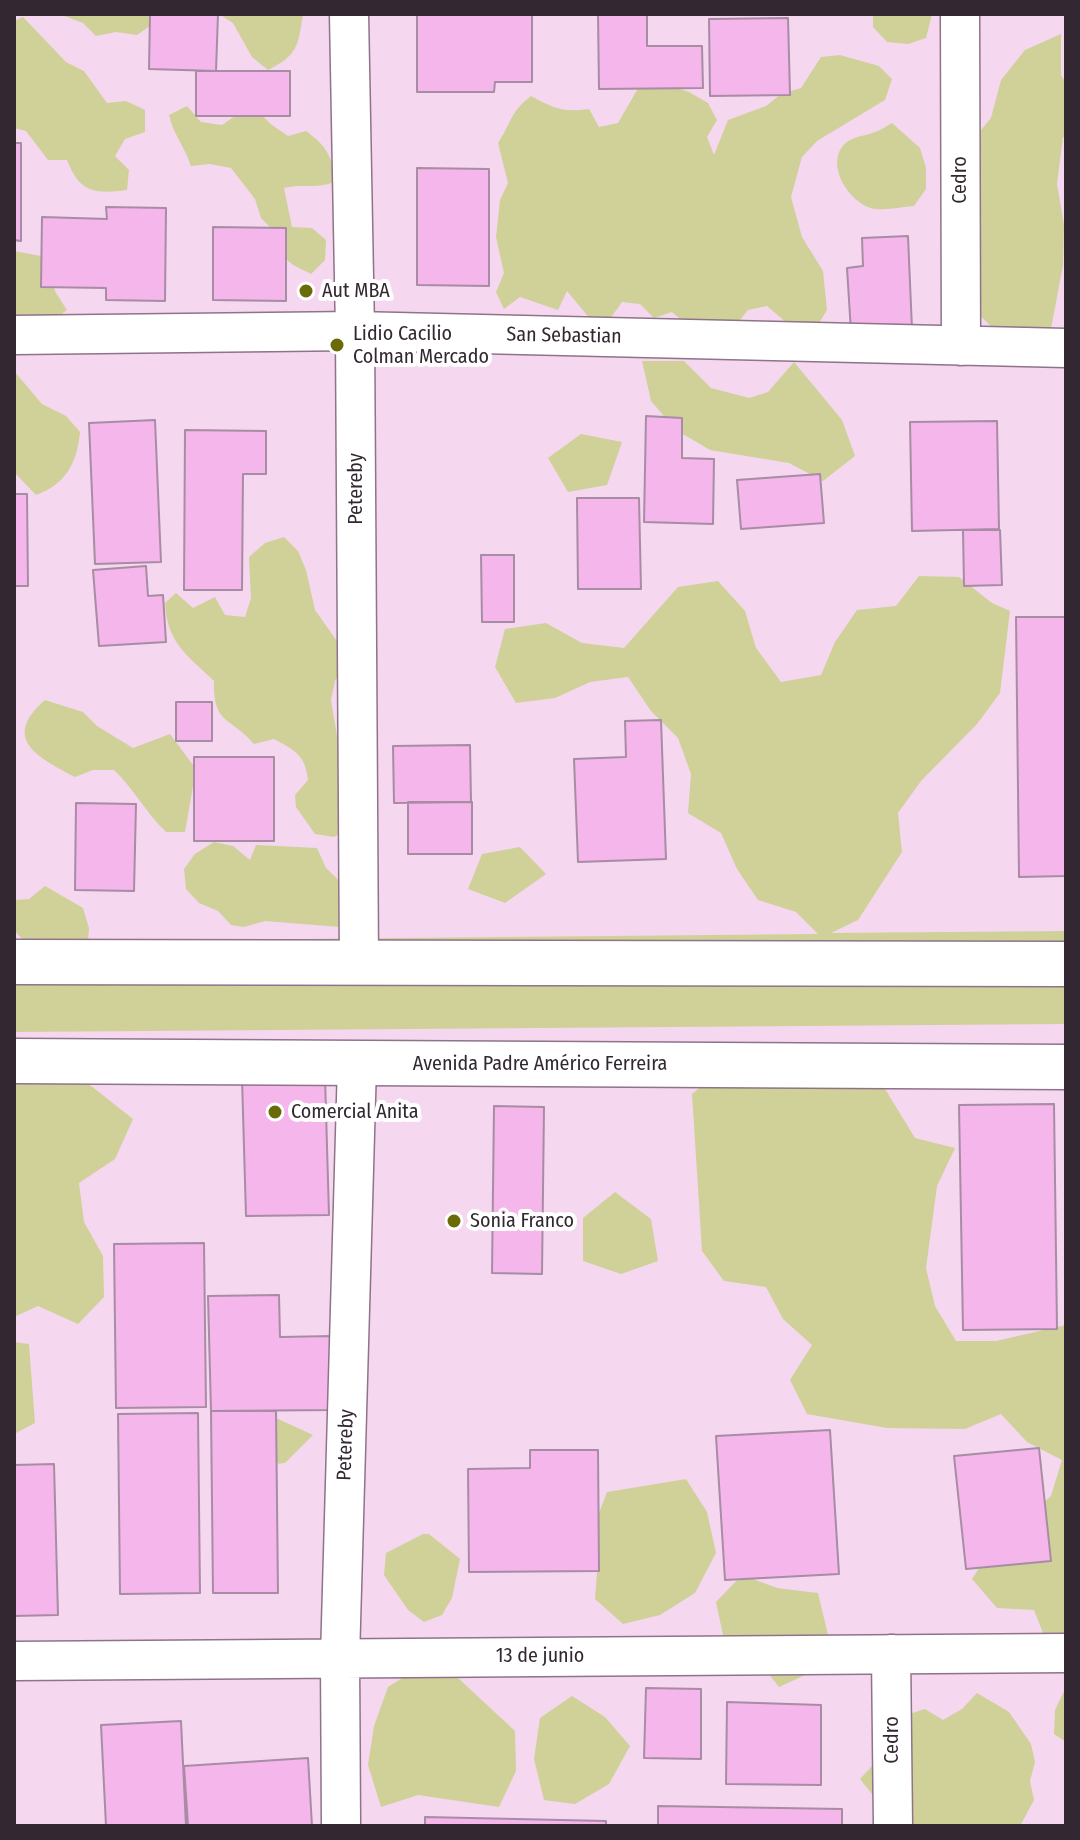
<!DOCTYPE html>
<html>
<head>
<meta charset="utf-8">
<style>
	body { margin:0 }
	#map { position:relative; width:1080px; height:1840px; overflow:hidden; background:#f5d7f0; font-family:"Fira Sans Condensed",sans-serif }
	canvas { display:block }
	.frame { position:absolute; inset:0; border:16px solid #332831; pointer-events:none }
</style>
</head>
<body>
<div id="map">
<canvas width="1080" height="1840"></canvas>
<div class="frame"></div>
</div>
<script>
const ctx = document.querySelector('canvas').getContext('2d');
ctx.lineJoin = 'round';
function fill(path, color) {
  ctx.fillStyle = color;
  ctx.fill(path, 'evenodd');
}
function strokePath(path, color, width, dash) {
  ctx.strokeStyle = color;
  ctx.lineWidth = width;
  ctx.lineCap = dash ? 'butt' : 'round';
  ctx.setLineDash(dash || []);
  ctx.stroke(path);
}
function label(font, color, halo, rows, align = 'center') {
  ctx.font = font + ' "Fira Sans Condensed",sans-serif';
  ctx.lineWidth = 8;
  ctx.setLineDash([]);
  ctx.textBaseline = 'middle';
  ctx.strokeStyle = halo;
  ctx.fillStyle = color;
  for (const [text, x, y, turn = 0] of rows) {
    ctx.save();
    ctx.translate(x, y);
    ctx.rotate((+turn || 0) * Math.PI / 180);
    ctx.textAlign = isNaN(turn) ? turn : align;
    if (halo) ctx.strokeText(text, 0, 0);
    ctx.fillText(text, 0, 0);
    ctx.restore();
  }
}
fill(new Path2D(`
	M59 14H160L154 23 137 35 116 32 96 36 83 23Z
	M219 14H303C298 46 298 55 268 70L252 57 233 23Z
	M873 14H932L926 38 908 44 887 42 873 27Z
	M23 17 66 62 84 71 107 103 126 101 145 110V132L125 139 115 156 129 170 127 190C94 194 80 193 67 160H48L26 131 14 128V21Z
	M1061 34V75L1066 83V137H1063L1057 184 1064 225 1063 265 1047 350 1009 343 978 314 967 147 991 118 1001 80 1025 50Z
	M840 55 879 66 892 79 885 100 817 141 802 157 791 197 802 237 823 271 827 310 816 328 795 330 767 306 748 310 723 341 704 340 672 312 654 318 640 304 622 302 610 319 591 320 567 291 558 310 520 297 504 309 496 292 504 273 496 237 500 200 508 183 498 143C512 122 510 112 531 96 553 108 564 113 589 109L599 127 618 123 637 90 651 79 689 92 708 103 717 120 707 137 714 155 728 120 766 106 781 94 801 88 821 57Z
	M187 106 201 122 222 125 238 114 257 111 272 125 288 136 306 131C327 146 331 156 337 181 315 190 306 183 284 188L292 227 312 228 326 240 325 260 311 274 293 265 278 252 276 233 261 218 255 199 231 168 210 164 191 166C185 147 173 134 169 115Z
	M892 123 920 148 926 168V189L914 206C902 207 888 210 876 209 853 207 826 169 842 147 850 136 863 137 875 132 881 130 886 126 892 123Z
	M14 251 41 256 56 293 67 310 35 333 14 327Z
	M642 361H684L711 388 749 398 768 392 794 362 842 420 855 456 823 481 789 463 710 450 676 430 651 401Z
	M14 371 42 404 66 416 80 432C77 463 66 484 36 495L14 472Z
	M581 434 622 442 607 485 568 492 548 458Z
	M284 537 298 551 306 570 315 610 339 644 345 664 335 681 331 700 338 742 342 832 334 837 315 834 296 807 295 795 308 780C305 755 296 751 274 739L254 744C230 716 213 725 214 681 187 655 167 643 165 603L176 593 193 608 215 597 225 615 245 617 251 598 249 557 265 543Z
	M919 576 959 577 992 603 1010 611 1000 693 977 724 921 781 898 813 902 852 858 920 831 933 1066 931V1024L14 1032V942H25L14 930V900L29 899 45 886 83 908 89 928 88 941 818 934 796 912 758 900 737 869 721 833 688 813 691 774 678 738 651 711 628 677 590 682 555 698 516 703 495 667 505 629 546 623 582 643 624 648 678 587 718 581 745 611 756 648 781 682 821 675 835 642 857 610 896 606Z
	M45 700 83 712 97 726 133 748 170 734 196 769 185 832H166C146 813 134 789 114 770H93L75 777C39 758 0 739 45 700Z
	M214 842 233 846 250 860 256 845 317 848 326 868 355 896 352 928 265 921 244 927 231 925 218 911 199 903 186 889 184 869 195 854Z
	M520 847 546 874 505 903 468 889 482 854Z
	M14 1057 62 1063 133 1119 115 1159 79 1183 84 1222 103 1256 104 1297 78 1324 38 1306 14 1317Z
	M871 1066 915 1138 955 1148 937 1186 926 1268 935 1306 956 1341H996L1066 1325V1651L1047 1643 1034 1610 997 1608 972 1579 993 1546 1051 1496 1062 1460 1027 1442 1001 1414 965 1429 887 1428 807 1414 790 1380 812 1345 783 1319 766 1287 724 1281 702 1251 692 1094 720 1071Z
	M615 1192 651 1219 658 1261 621 1274 583 1261V1218Z
	M14 1342 29 1344 35 1423 14 1434Z
	M276 1418 313 1435 285 1463 245 1467Z
	M686 1479 707 1512 716 1553 695 1593 660 1615 623 1624 595 1599 598 1559 596 1521 607 1492Z
	M423 1534H429L460 1559 452 1598 442 1615 424 1622 408 1610 384 1575 386 1553Z
	M742 1575 777 1588 818 1593 828 1635 814 1671 779 1687 757 1659 724 1640 716 1602Z
	M421 1666 457 1677 515 1731 516 1771 499 1807 418 1795 381 1807 368 1765 374 1726 388 1687Z
	M1066 1687V1742L1054 1734 1055 1710Z
	M977 1693 1009 1712 1031 1744 1035 1762 1030 1781 1034 1800 1020 1826H887V1813L860 1779 886 1751 906 1715 925 1709 943 1720 962 1709Z
	M572 1696 605 1717 630 1746 609 1784 575 1804 544 1800 534 1759 540 1718Z`), '#cfd198');
const building = new Path2D(`
	M150 14H218L216 71 149 69Z
	M417 14H532V82H495L494 92H417Z
	M598 14H647V46H702L703 88 599 89Z
	M788 18 790 95 710 96 709 19Z
	M196 71H290V116H196Z
	M14 143H21V241L14 240Z
	M417 168 489 169V286L417 285Z
	M106 207 166 208 165 301 106 300V288L41 287 42 217 107 219Z
	M213 227 286 228V301L213 300Z
	M908 236 912 329 851 332 847 268 863 266 862 238Z
	M646 416 682 418V458L714 459 713 524 644 522Z
	M155 420 161 562 95 564 89 423Z
	M997 421 999 529 912 531 910 422Z
	M185 430 266 431V474H243L242 590H184Z
	M820 474 824 523 741 529 737 480Z
	M14 494H27L28 586H14Z
	M577 498H639L641 589H578Z
	M963 530H1000L1002 585 964 586Z
	M481 555H514V622H482Z
	M146 566 148 596 163 595 166 642 99 646 93 570Z
	M1016 617H1066V876L1019 877Z
	M176 702H212V741H176Z
	M661 720 666 859 578 862 574 759 626 757 625 721Z
	M470 745 471 802 394 803 393 746Z
	M194 757H274V841H194Z
	M408 802H472V854H408Z
	M76 803 136 804 134 891 75 890Z
	M325 1077 329 1215 246 1216 242 1079Z
	M1054 1104 1057 1329 963 1330 959 1105Z
	M494 1106 544 1107 542 1274 492 1273Z
	M204 1243 206 1407 116 1408 114 1244Z
	M279 1295 280 1337 333 1336 335 1410 211 1411 208 1296Z
	M211 1411H276L278 1593H213Z
	M198 1413 200 1593 120 1594 118 1414Z
	M830 1430 839 1574 725 1580 716 1436Z
	M1039 1448 1051 1561 966 1569 954 1456Z
	M530 1450H598L599 1571 469 1572 468 1469 530 1468Z
	M54 1464 58 1615 14 1616V1465Z
	M646 1688 701 1689V1759L644 1758Z
	M727 1702 821 1705V1785L726 1784Z
	M181 1721 186 1826H106L101 1725Z
	M308 1758 312 1826H188L184 1766Z
	M658 1806 842 1809V1826H658Z
	M425 1817 606 1821V1826H425Z`);
fill(building, '#f4b6eb');
strokePath(building, '#a88ca3', 2);
const minor = new Path2D(`
	M349 14 355 331 359 963
	M960 14 961 346
	M14 335 355 331 1066 348
	M891 1654 893 1826
	M14 1661 1066 1653
	M341 1826 340 1658 357 1064`);
const tertiary = new Path2D(`
	M14 962 1066 964
	M14 1061 1066 1067`);
strokePath(minor, '#8e7389', 41);
strokePath(tertiary, '#8e7389', 47);
strokePath(minor, '#fff', 38);
strokePath(tertiary, '#fff', 44);
for (const [x, y, r, color] of [
	[306,291,8,"#6a6a09"],
	[337,345,8,"#6a6a09"],
	[275,1112,8,"#6a6a09"],
	[454,1221,8,"#6a6a09"]
]) {
  const dot = new Path2D();
  dot.arc(x, y, r, 0, 2 * Math.PI);
  ctx.fillStyle = color;
  ctx.fill(dot);
  strokePath(dot, '#fff', 3);
}
label('20px', '#332831', '#fff', [
	["Cedro",960,180,-90],
	["San Sebastian",564,336,1],
	["Petereby",356,489,-90],
	["Avenida Padre Américo Ferreira",540,1064],
	["Petereby",346,1445,-88],
	["13 de junio",540,1656],
	["Cedro",892,1740,-90]
]);
label('20px', '#332831', '#fff', [
	["Aut MBA",322,291],
	["Lidio Cacilio",353,334],
	["Colman Mercado",353,357],
	["Comercial Anita",291,1112],
	["Sonia Franco",470,1221]
], 'left');
</script>
</body>
</html>
